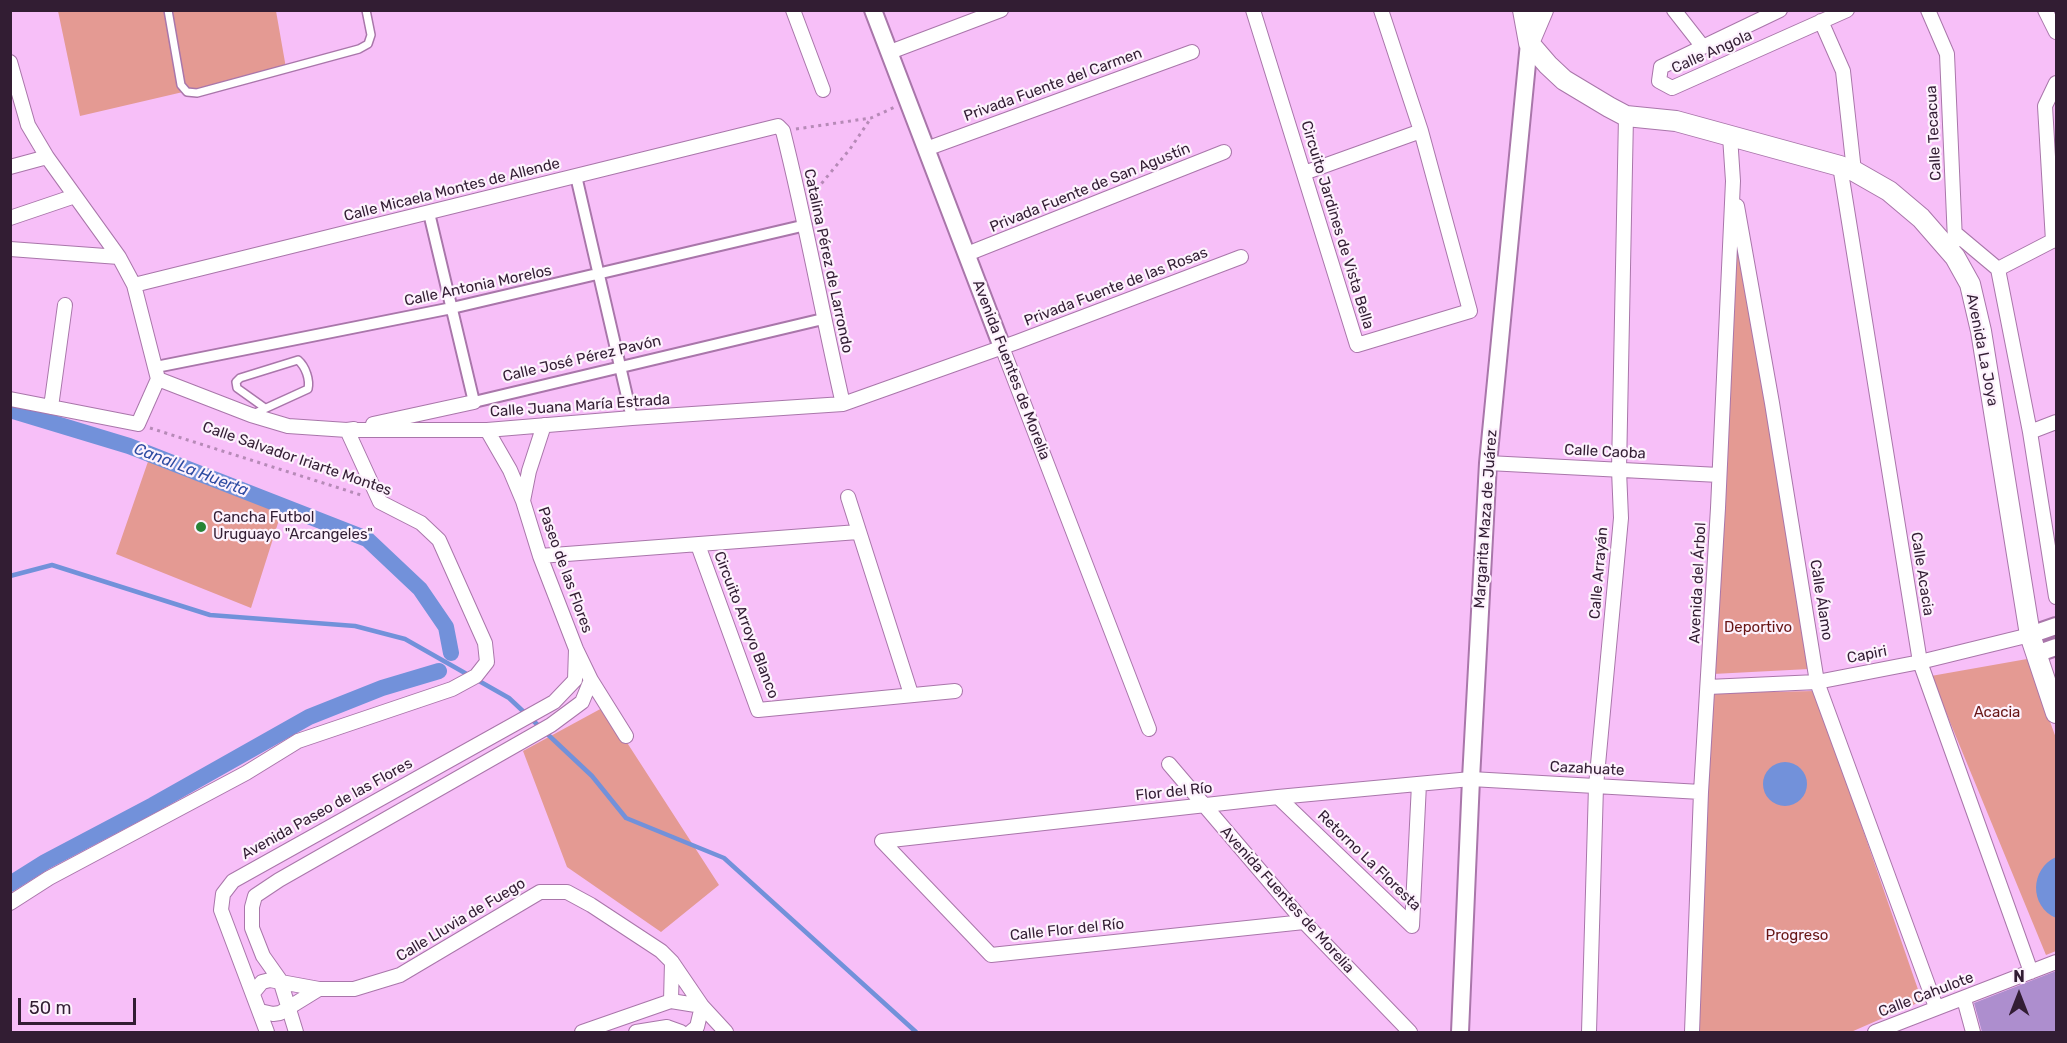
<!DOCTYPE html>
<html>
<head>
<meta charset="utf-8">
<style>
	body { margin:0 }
	#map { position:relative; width:2067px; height:1043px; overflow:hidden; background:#f7bff8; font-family:Rubik,sans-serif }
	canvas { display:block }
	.frame { position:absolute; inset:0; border:12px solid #321d33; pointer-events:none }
	.north { position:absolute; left:1989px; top:965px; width:60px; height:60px; -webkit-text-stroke:4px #fdf2fd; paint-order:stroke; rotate:0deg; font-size:16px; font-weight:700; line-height:24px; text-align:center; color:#321d33 }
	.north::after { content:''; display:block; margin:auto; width:21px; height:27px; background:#321d33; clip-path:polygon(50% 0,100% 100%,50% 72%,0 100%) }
	.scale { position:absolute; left:18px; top:998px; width:118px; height:27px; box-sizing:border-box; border:3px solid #321d33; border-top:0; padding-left:8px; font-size:18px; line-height:21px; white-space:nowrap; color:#321d33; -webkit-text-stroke:4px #fdf2fd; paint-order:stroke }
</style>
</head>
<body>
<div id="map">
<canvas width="2067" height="1043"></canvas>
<div class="frame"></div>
<div class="north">N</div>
<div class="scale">50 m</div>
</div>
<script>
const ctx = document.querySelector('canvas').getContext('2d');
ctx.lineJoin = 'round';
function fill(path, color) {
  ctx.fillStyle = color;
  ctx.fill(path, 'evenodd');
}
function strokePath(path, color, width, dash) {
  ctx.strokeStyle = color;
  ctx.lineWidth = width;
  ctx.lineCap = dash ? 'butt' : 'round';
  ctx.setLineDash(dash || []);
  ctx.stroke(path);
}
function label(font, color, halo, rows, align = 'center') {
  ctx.font = font + ' Rubik,sans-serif';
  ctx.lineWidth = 4.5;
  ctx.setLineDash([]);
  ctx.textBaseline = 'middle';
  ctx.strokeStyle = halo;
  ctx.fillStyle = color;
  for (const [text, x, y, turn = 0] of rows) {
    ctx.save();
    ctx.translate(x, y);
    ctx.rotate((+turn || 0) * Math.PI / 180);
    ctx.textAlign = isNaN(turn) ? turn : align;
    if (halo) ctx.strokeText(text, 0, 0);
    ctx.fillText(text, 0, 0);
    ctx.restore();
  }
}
fill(new Path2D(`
	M58 11H276L286 68 80 116Z
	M1735 212 1809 669 1713 674Z
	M152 450 285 501 251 608 116 554Z
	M2027 659 2056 738V951L2046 955 1931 676Z
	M1815 691 1922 1001 1851 1032H1694L1714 693Z
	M604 707 719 885 661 932 567 867 523 751Z`), '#e49a93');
fill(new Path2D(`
	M1763 784a22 22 0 1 1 44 0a22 22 0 1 1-44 0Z
	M2056 857V918C2029 906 2030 869 2056 857Z`), '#7291da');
strokePath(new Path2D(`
	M10 576 52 565 210 615 355 626 405 639 509 698 592 776 626 818 724 858 916 1032`), '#7291da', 4.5);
strokePath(new Path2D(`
	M10 410 129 446 367 539 420 589 446 627 451 653
	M10 884 45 862 153 805 309 717 382 688 439 671`), '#7291da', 16);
fill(new Path2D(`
	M2056 971V1032H1982L1974 1003Z`), '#ad8ece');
const service = new Path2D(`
	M168 10 181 85 187 92 197 93 359 49 368 44 371 35 366 10
	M251 415 308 389C310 380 306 367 298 360L240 378 236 382 237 388 265 408`);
const pedestrian = new Path2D(`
	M576 176 632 418
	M429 213 474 402 823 319
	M156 367 452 308 806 225`);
const minor = new Path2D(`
	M793 10 823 90
	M1253 10 1357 345 1470 311 1421 131 1381 10
	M1674 10 1703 47
	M1780 10 1661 67 1659 81 1672 88 1847 10
	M1928 10 1947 54 1955 241
	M2045 10 2056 32
	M1821 21 1843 71 1854 171
	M890 52 1001 10
	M10 62 28 125 47 157 119 257 134 285 158 379
	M926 149 1192 52
	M1840 166 1920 662 2031 972
	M10 167 47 157
	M1304 173 1421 131
	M1737 206 1772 403 1817 682 1936 1007
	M10 218 75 196
	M1955 233 1998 269 2030 432 2056 597
	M2053 241 2045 106 2056 83
	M10 249 119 257
	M967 254 1224 152
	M1998 269 2056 239
	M134 285 778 126 783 131C806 222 822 313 843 404
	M1002 347 1149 729
	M158 379 251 415 288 426 347 430H487L632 418 843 404 1017 342 1241 257
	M10 399 138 424 158 379
	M51 407 65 305
	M373 424 474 402
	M487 430 510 470 523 501 540 556 576 649 591 680 626 736
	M2030 432 2056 422
	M1488 463 1719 475
	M848 497 911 694
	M523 501 529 471 544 425
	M698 545 758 710 955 691
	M540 556 858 532
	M1708 687 1817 682 1920 662 2030 635
	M1169 764 1304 922 1410 1032
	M1278 797 1412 926
	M882 841 1278 797 1471 779 1701 792
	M882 841 991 955 1304 922
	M10 903 49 878 246 773 298 741 452 689 476 676 487 662 485 643 439 540 421 523 380 502 347 430 354 429
	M1412 926 1419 784
	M253 993 262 982 270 980 319 989H354L400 975 540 892H567L591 905 661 951 672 962 702 1006 726 1032
	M1964 999 1973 1032
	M671 1001 672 962
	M260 1011 273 1014 280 1013 319 989
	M667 1027 681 1032
	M267 1032 221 910 223 894 233 881 554 702 575 680 576 649
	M296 1032 280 980 263 956 252 928V907L255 896 279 880 551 725 582 702 591 680
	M582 1032 671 1001 702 1006
	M636 1032 667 1027
	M691 1032 697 1027 702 1006
	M1589 1032 1596 786 1621 518 1619 470 1626 116
	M1692 1032 1701 792 1718 508 1733 181 1730 136
	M1875 1032 2056 962`);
const tertiary = new Path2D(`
	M873 10 1002 347
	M2030 635 2056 626
	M2036 654 2056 647
	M1460 1032 1471 779 1488 463 1529 43`);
const secondary = new Path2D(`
	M1523 10 1529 43 1548 65 1564 80 1609 107 1626 116 1676 121 1840 166 1854 171 1889 191 1921 218 1955 257 1970 284 1981 331 2030 635 2056 713
	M1529 43 1543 10`);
strokePath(service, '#a976aa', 10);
strokePath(pedestrian, '#a976aa', 14);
strokePath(minor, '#a976aa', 16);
strokePath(tertiary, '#a976aa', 20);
strokePath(secondary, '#a976aa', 22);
strokePath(new Path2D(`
	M796 129 871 118 895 107
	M812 195 850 149 871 118
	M150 428 361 495`), '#b68ab7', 3, [3, 4.5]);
strokePath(service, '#fff', 7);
strokePath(pedestrian, '#fff', 10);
strokePath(minor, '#fff', 14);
strokePath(tertiary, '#fff', 16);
strokePath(secondary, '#fff', 20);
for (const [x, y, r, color] of [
	[201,527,6,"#278436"]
]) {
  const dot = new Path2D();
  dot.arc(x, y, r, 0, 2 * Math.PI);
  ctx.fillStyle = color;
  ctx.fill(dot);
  strokePath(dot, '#fdf2fd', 2);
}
label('15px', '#321d33', '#fdf2fd', [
	["Calle Angola",1712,52,-24],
	["Privada Fuente del Carmen",1053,85,-20],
	["Calle Tecacua",1934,133,-93],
	["Privada Fuente de San Agustín",1090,188,-22],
	["Calle Micaela Montes de Allende",452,190,-14],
	["Circuito Jardines de Vista Bella",1337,225,73],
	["Catalina Pérez de Larrondo",828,261,78],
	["Calle Antonia Morelos",478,286,-12],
	["Privada Fuente de las Rosas",1116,287,-21],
	["Avenida La Joya",1982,350,79],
	["Calle José Pérez Pavón",582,359,-13],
	["Avenida Fuentes de Morelia",1011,370,69],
	["Calle Juana María Estrada",580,406,-4],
	["Calle Caoba",1605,452,3],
	["Calle Salvador Iriarte Montes",297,459,19],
	["Margarita Maza de Juárez",1486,519,-86],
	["Paseo de las Flores",565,570,70],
	["Calle Arrayán",1599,573,-85],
	["Calle Acacia",1922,574,81],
	["Avenida del Árbol",1698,583,-87],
	["Calle Álamo",1821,600,81],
	["Circuito Arroyo Blanco",746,625,69],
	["Capiri",1867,655,-11],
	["Cazahuate",1587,769,3],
	["Flor del Río",1174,792,-6],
	["Avenida Paseo de las Flores",327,809,-29],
	["Retorno La Floresta",1369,861,44],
	["Avenida Fuentes de Morelia",1287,900,48],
	["Calle Lluvia de Fuego",461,920,-31],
	["Calle Flor del Río",1067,930,-6],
	["Calle Cahulote",1926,995,-21]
]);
label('15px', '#321d33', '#fdf2fd', [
	["Cancha Futbol",213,518],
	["Uruguayo \"Arcangeles\"",213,535]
], 'left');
label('15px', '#671515', '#fdf2fd', [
	["Deportivo",1758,628],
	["Acacia",1997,713],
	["Progreso",1797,936]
]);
label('italic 16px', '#2d4ba2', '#fdf2fd', [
	["Canal La Huerta",191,470,21]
]);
</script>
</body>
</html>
